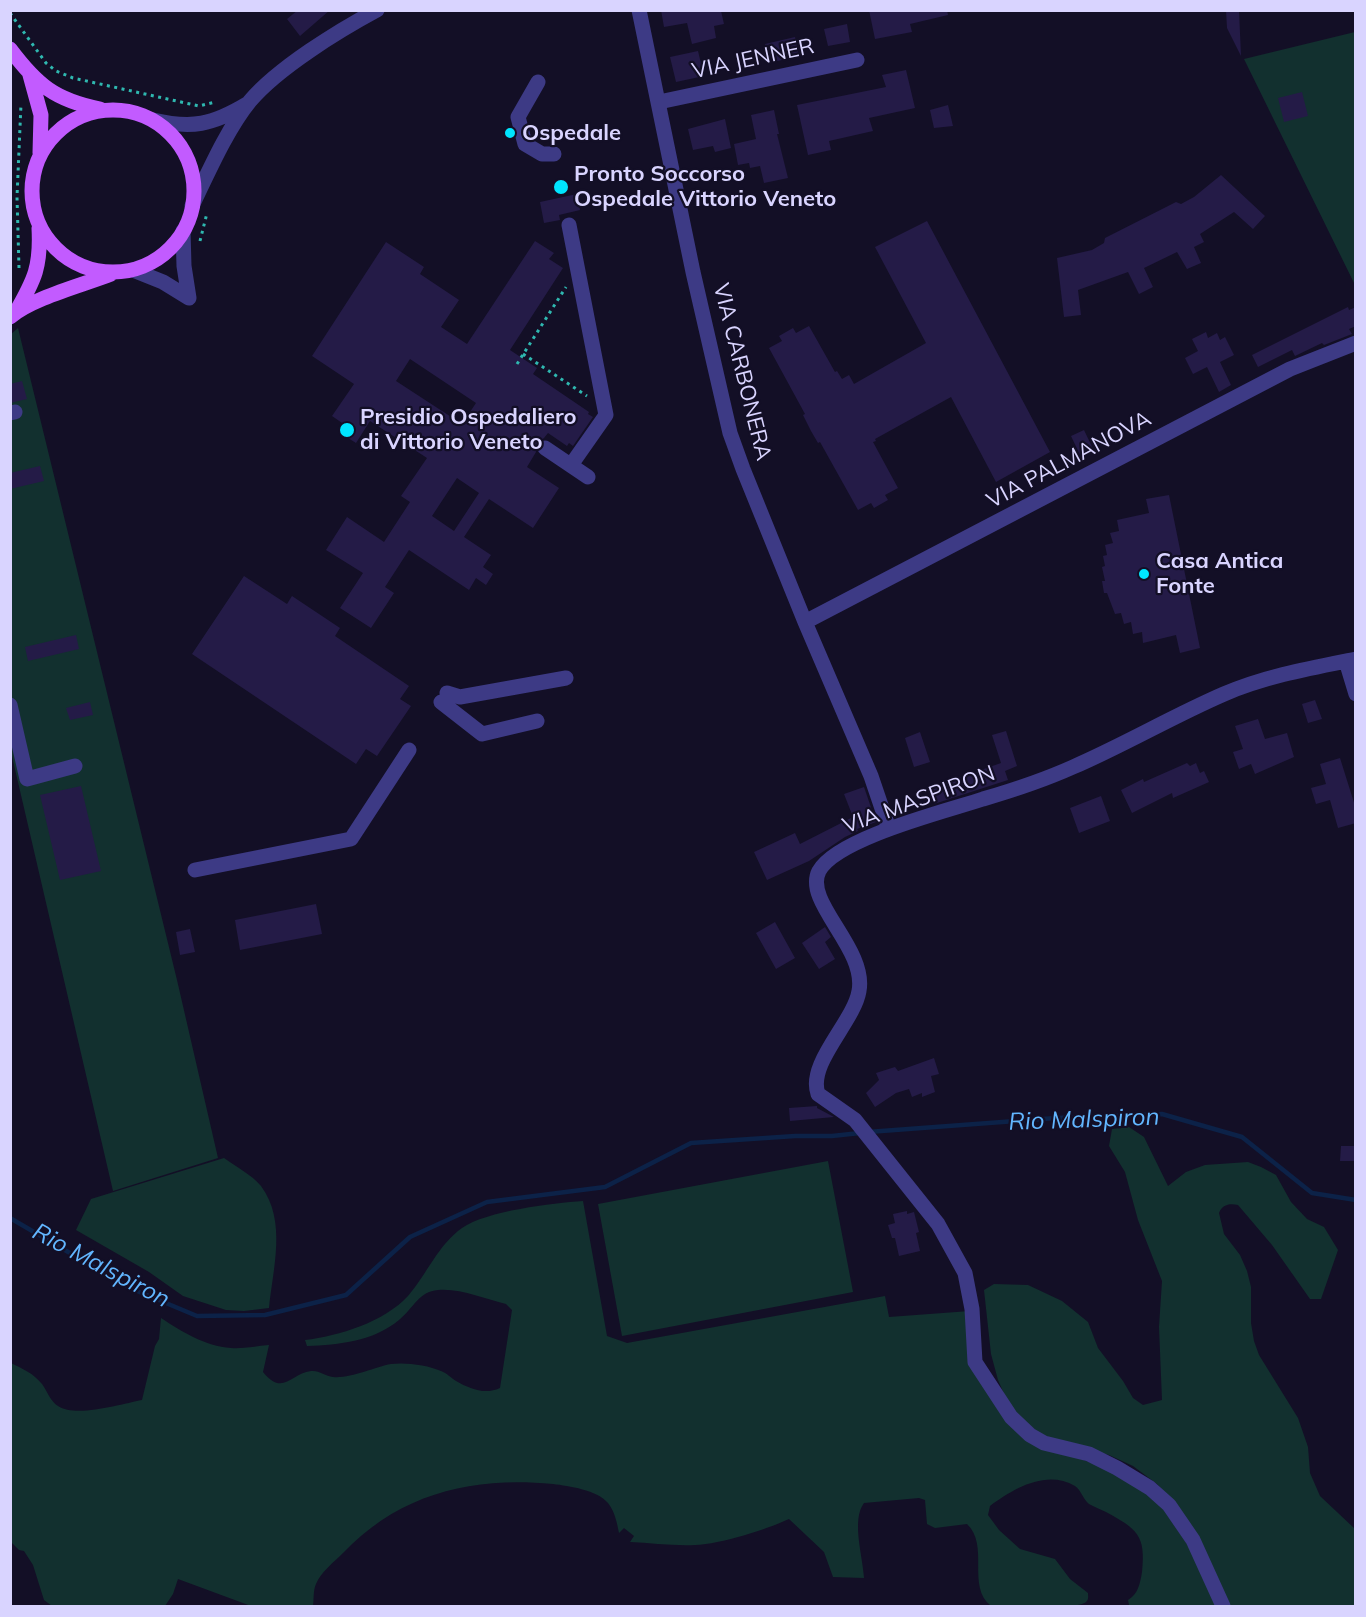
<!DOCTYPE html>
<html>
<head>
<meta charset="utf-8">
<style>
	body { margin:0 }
	#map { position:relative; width:1366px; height:1617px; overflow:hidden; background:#130f26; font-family:Mulish,sans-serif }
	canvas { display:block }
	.frame { position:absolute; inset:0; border:12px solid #d9d4ff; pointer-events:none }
</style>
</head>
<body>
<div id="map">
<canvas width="1366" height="1617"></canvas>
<div class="frame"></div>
</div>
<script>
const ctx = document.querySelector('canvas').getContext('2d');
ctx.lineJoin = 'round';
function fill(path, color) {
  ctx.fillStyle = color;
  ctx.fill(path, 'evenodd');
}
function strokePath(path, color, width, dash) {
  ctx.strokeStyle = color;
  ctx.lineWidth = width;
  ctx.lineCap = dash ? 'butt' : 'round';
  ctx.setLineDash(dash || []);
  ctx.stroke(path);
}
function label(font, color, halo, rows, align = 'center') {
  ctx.font = font + ' Mulish,sans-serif';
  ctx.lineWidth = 4.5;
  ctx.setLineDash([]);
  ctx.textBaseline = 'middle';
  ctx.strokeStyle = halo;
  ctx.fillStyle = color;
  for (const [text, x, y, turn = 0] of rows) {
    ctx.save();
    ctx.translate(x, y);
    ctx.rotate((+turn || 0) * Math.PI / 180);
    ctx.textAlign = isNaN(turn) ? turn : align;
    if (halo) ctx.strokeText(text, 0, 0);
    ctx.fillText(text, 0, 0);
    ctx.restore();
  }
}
fill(new Path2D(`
	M1355 32V285L1244 59Z
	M18 328 177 980 218 1158 113 1191 11 752 10 335Z
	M1129 1127 1144 1137 1168 1186 1186 1172 1205 1165 1248 1162 1261 1167 1276 1175 1291 1202 1307 1219 1324 1227 1338 1250 1321 1299H1310L1272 1245 1238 1205C1229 1203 1222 1205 1219 1213L1224 1234 1240 1255 1247 1271 1251 1287V1323L1254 1341 1259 1355 1298 1418 1308 1447 1310 1473 1320 1496 1355 1529V1606H1230L1171 1499 1157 1484 1133 1466 1109 1455 1053 1440 1040 1434 1018 1416 1005 1396 998 1380 991 1354 984 1290 994 1284 1028 1285 1062 1301 1088 1322 1098 1348 1123 1381 1133 1398 1143 1405 1162 1400 1159 1327 1162 1281 1138 1220 1125 1172 1109 1146 1112 1129Z
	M224 1158C235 1166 252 1175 261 1186 287 1221 273 1268 269 1308L244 1311 226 1310 183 1296 149 1272 76 1230 91 1199Z
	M828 1161 853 1292 622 1336 598 1204Z
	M583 1201 607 1336 627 1343 885 1296 889 1317 970 1311 968 1341 1011 1422 1075 1457 1127 1476 1162 1507 1193 1553 1217 1606H1137L1129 1605 1128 1600C1138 1594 1140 1584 1142 1572 1146 1535 1137 1529 1106 1512 1100 1509 1094 1507 1089 1504 1083 1499 1081 1490 1075 1486 1046 1469 1013 1489 990 1506L988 1515 999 1530 1020 1549 1055 1559 1070 1579 1088 1593C1088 1597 1089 1599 1086 1602 1077 1610 1007 1606 991 1606 966 1586 990 1546 967 1524L935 1528 927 1524 925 1500 919 1498 864 1503C851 1520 863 1557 864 1578L833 1577 824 1552 789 1519C765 1530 721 1544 695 1545 674 1546 651 1543 630 1542L634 1536 624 1528 619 1533C617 1523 615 1512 608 1503 597 1490 569 1486 553 1484 473 1476 400 1493 343 1553 334 1562 321 1572 316 1584 313 1590 314 1600 313 1606H251L178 1579 173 1594 165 1606H52L44 1600 33 1565 24 1551 19 1550 11 1542V1363C23 1369 33 1373 42 1384 47 1391 51 1402 58 1406 76 1418 121 1404 142 1400L155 1346 159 1339 161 1318C182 1332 205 1346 231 1348 243 1349 257 1346 269 1345L263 1372C283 1397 291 1373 311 1371 319 1370 325 1376 333 1377 349 1379 375 1367 391 1364 405 1362 428 1365 441 1371 447 1373 451 1378 456 1381 470 1389 485 1395 500 1388L512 1310 506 1304C485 1299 460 1288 438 1290 419 1291 413 1309 399 1320 374 1341 339 1345 307 1346L305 1340C339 1336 384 1322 408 1296 427 1274 438 1245 462 1228 486 1211 553 1203 583 1201Z`), '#12302f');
strokePath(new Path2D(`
	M868 1132 1056 1118 1162 1114 1242 1137 1312 1193 1356 1200
	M10 1218 130 1288 197 1316 265 1315 346 1295 410 1237 487 1202 605 1187 691 1143 795 1136H832L860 1133`), '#0c2248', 4.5);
fill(new Path2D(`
	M298 10H330L300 36 287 19Z
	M661 10 721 11 724 24 714 26 716 38 692 44 687 23 664 27Z
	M869 10H947L948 15 910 24 912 32 875 39Z
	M1226 10H1239L1241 56 1227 28Z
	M847 24 850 42 828 46 824 29Z
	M795 37 799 56 769 63 765 44Z
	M698 51 704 76 676 82 670 57Z
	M906 70 915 108 869 118 873 131 829 141 831 150 808 155 797 105 886 87 882 75Z
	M1302 92 1308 116 1284 122 1278 98Z
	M948 105 953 126 934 128 930 110Z
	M774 110 779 134H777L788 178 764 183 760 166 750 168 749 163 738 165 734 144 756 139 751 115Z
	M725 119 731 148 715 152 713 146 693 150 688 129Z
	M1221 175 1265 216 1253 229 1234 212 1200 234 1204 242 1194 247 1201 263 1187 269 1177 252 1144 268 1153 287 1139 294 1128 272 1078 290 1081 315 1064 317 1057 258 1092 250 1104 243 1105 238 1176 202 1181 204 1194 197Z
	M577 194 580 210 559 215 560 220 544 223 540 202Z
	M927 221 1050 452 996 482 951 397 875 439 876 441 873 442 898 488 885 495 888 500 874 508 871 503 858 510 820 442 818 443 811 431 803 415 805 414 769 348 782 341 779 336 793 328 796 333 809 326 835 372 837 371 842 379 849 375 854 384 926 343 875 247Z
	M535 241 554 253 549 259 563 268 510 350 537 368 533 374 589 412 588 414 593 417 573 446 569 443 567 446 548 433 544 438 537 443 536 452 527 467 559 488 533 528 489 499 464 537 491 555 483 567 493 574 486 585 476 578 469 590 409 550 385 587 394 593 371 628 340 608 363 573 326 550 347 517 384 542 410 502 401 496 427 458 370 421 356 443 340 433 345 425 332 416 354 384 312 356 386 242 424 267 420 274 459 300 441 327 467 344ZM410 359 476 403 462 424 396 381ZM457 478 479 493 454 531 432 516Z
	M1348 307 1349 310 1356 307V326L1349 329 1352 334 1324 345 1322 343 1295 356 1292 350 1258 367 1252 355Z
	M1206 332 1208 338 1217 333 1220 340 1225 337 1234 355 1220 362 1231 385 1219 392 1207 367 1193 374 1185 358 1198 351 1192 339Z
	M22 381 27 399 10 403V384Z
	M1084 430 1094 451 1081 457 1071 436Z
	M40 466 44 481 10 489V473Z
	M1169 495 1200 648 1180 653 1176 635 1143 643 1142 632 1133 634 1131 622 1124 624 1121 613 1115 614 1107 593H1104L1102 581H1105L1102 567 1105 566 1103 556 1107 555 1105 545 1113 543 1110 533 1119 531 1117 520 1149 513 1146 499Z
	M244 576 287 604 292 596 340 628 335 636 409 686 400 699 411 706 377 756 366 749 356 764 192 654Z
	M76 635 79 649 28 661 25 647Z
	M1315 700 1322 719 1308 723 1302 704Z
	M90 702 93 715 70 720 66 708Z
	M1258 719 1265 739 1287 733 1294 757 1255 774 1251 764 1239 769 1233 752 1243 749 1235 726Z
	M1006 731 1017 766 1005 771 1008 780 934 804 929 788 1001 763 992 735Z
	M920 732 930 762 914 767 905 738Z
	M1340 758 1356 809V823L1338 828 1330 800 1316 804 1311 788 1326 784 1320 764Z
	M1187 763 1190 766 1196 763 1200 773 1204 771 1209 782 1173 798 1172 793 1132 813 1121 790 1143 779 1144 782Z
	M81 786 101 871 60 880 40 795Z
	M864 787 876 822 857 829 858 831 845 837 809 861 767 880 754 852 795 833 800 844 853 817 844 794Z
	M1101 796 1110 821 1079 833 1070 808Z
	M316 904 322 934 240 950 235 920Z
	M775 922 795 958 776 969 756 933Z
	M825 927 831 937 825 942 835 959 819 969 802 943Z
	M190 929 195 952 180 955 176 932Z
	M934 1058 939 1074 931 1076 935 1092 922 1097V1093L912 1097 909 1089 896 1093 875 1107 866 1093 879 1080 876 1073 895 1067 898 1071Z
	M817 1106V1108L834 1117 790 1121 789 1108Z
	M1341 1146H1356V1161H1340Z
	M907 1211V1214L914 1212 919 1232 916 1233 920 1251 899 1256 895 1238H892L888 1225 895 1223 893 1214Z`), '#241b47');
strokePath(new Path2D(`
	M10 13 46 63 56 71 73 78 199 106 215 102
	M200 241 207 213
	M19 268 17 197 21 104
	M523 354 587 396
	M517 364 566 287`), '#2fb8b0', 3, [3, 4.5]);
strokePath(new Path2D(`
	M639 10 693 272 730 433 743 469 805 622 871 776 889 829
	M538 82 518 117 525 144 542 154H554
	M659 102 857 60
	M153 120C192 129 212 125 247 104
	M192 206C208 173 227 129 250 101 278 68 338 31 377 10
	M569 225 606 415 571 465
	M183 231 184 266 189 298
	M133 270 163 282 189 298
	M10 413 15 412
	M545 448 588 477
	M805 622 1290 369 1356 343
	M1346 661 1356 694
	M447 693 460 697 566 678
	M441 702 482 734 537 721
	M10 705 27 779 75 766
	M195 870 351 839 409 750
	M1223 1606 1193 1540 1169 1505 1150 1488 1117 1468 1089 1454 1044 1443 1030 1435 1011 1417 975 1362 972 1309 965 1273 938 1224 855 1120 818 1094C807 1063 854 1022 859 991 867 948 803 902 819 871 837 838 947 811 983 799 1014 790 1044 780 1073 767 1124 745 1173 716 1224 694 1266 676 1311 668 1356 659`), '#3d3a85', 15);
strokePath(new Path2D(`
	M10 49C37 85 55 100 100 109
	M30 75 41 115 40 153
	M32 191a81 81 0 1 1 162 0a81 81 0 1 1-162 0Z
	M16 312C35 279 41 266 39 228
	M10 317C32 298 83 285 111 274`), '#c25bff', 15);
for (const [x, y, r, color] of [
	[510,133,6,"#00e5ff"],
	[561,187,8,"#00e5ff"],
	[347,430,8,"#00e5ff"],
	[1144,574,6,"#00e5ff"]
]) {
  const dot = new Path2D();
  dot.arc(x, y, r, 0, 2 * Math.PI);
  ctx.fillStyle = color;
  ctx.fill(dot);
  strokePath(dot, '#130f26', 2);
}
label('22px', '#d9d4ff', '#130f26', [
	["VIA JENNER",753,59,-12],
	["VIA CARBONERA",742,372,76],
	["VIA PALMANOVA",1069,460,-28],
	["VIA MASPIRON",919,800,-20]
]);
label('bold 22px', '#d9d4ff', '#130f26', [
	["Ospedale",522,133],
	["Pronto Soccorso",574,174],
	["Ospedale Vittorio Veneto",574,199],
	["Presidio Ospedaliero",360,417],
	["di Vittorio Veneto",360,442],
	["Casa Antica",1156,561],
	["Fonte",1156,586]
], 'left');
label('italic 24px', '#62b6ff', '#130f26', [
	["Rio Malspiron",1084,1120,-2],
	["Rio Malspiron",101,1266,28]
]);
</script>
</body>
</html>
